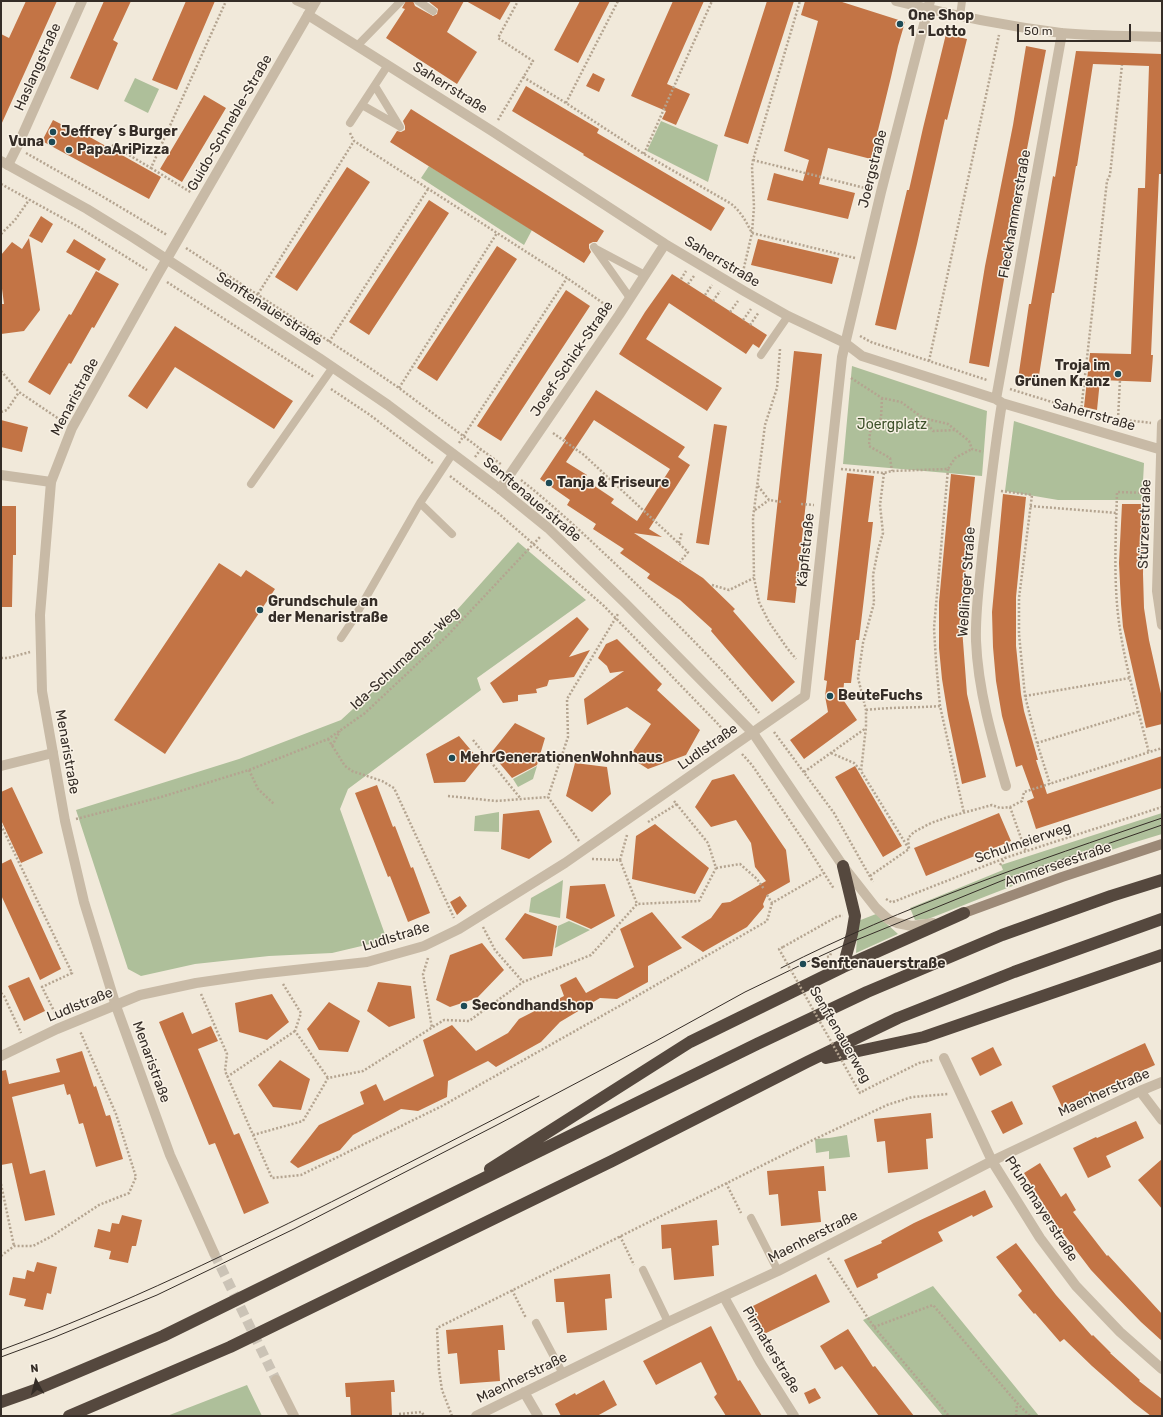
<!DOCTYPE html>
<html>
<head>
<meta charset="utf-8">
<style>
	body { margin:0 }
	#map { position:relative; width:1163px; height:1417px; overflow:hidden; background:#f1e9da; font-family:Rubik,sans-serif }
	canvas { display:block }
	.frame { position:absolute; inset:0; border:2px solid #352d27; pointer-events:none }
	.north { position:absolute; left:16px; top:1361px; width:40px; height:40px; -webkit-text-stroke:3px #f9f2e6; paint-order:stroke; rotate:353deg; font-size:11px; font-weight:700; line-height:16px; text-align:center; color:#352d27 }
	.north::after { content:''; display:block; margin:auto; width:14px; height:18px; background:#352d27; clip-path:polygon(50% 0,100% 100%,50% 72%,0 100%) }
	.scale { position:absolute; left:1017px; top:24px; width:114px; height:18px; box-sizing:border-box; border:2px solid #352d27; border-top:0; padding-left:5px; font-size:12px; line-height:14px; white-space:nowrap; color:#352d27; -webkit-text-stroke:3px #f9f2e6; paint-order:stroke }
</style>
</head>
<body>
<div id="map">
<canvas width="1163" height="1417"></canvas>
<div class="frame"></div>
<div class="north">N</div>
<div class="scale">50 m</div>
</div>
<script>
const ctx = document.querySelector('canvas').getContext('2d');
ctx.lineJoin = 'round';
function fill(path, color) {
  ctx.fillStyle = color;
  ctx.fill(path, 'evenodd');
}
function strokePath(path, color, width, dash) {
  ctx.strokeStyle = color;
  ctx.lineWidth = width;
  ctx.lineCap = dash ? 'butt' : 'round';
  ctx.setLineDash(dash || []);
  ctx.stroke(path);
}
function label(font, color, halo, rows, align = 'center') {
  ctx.font = font + ' Rubik,sans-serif';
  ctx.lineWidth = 3;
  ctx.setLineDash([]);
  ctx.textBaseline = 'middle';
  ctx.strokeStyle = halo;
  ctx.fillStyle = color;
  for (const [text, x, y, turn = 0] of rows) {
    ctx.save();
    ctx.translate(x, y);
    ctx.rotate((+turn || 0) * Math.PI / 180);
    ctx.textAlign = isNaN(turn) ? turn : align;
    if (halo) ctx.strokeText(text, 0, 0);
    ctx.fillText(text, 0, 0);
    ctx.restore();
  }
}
fill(new Path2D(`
	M135 78 159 89 148 113 124 101Z
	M661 121 718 145 708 182 647 151Z
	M429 166 532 230 524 245 421 178Z
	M852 366 987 411 982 476 843 464Z
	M1014 421 1144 463 1142 500H1058L1005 491Z
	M518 542 586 600 477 678 481 690 348 789 340 809 387 940 332 953 269 956 195 964 141 976 128 969 76 810 239 759 341 720 439 630Z
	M537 766 533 779 518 787 513 779Z
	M499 812V832L474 831 475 816Z
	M1162 813V834C1083 857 1005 889 928 919L915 920 910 908 1003 870 1001 865Z
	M563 880 560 918 529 912 531 898Z
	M876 914 898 934 856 953 858 921Z
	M569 921 590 930 555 948 558 926Z
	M847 1135 850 1157 829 1159V1151L816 1153 815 1139 829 1138Z
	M933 1286 1039 1416H943L863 1320Z
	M247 1385 262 1416H167Z`), '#aebf9a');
fill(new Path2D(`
	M26 1H57L1 125V34L9 38Z
	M104 1H131L113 40 118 43 98 90 70 78Z
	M186 1H215L177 90 152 80Z
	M406 1H413L415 6 433 16 437 14 438 9 428 1H464L447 32 477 52 457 84 386 38 405 9 402 8Z
	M466 1H511L500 20Z
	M580 1H610L578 63 554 50Z
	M673 1H704L667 84 690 94 676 125 662 119 666 111 631 96Z
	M767 1H794L748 144 724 136Z
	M805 1H839L905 22 898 46 891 77 871 159 828 148 819 184 855 193 848 219 767 200 774 173 803 181 809 160 784 151 818 21 801 15Z
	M946 34 967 39 947 120 945 119 917 244 896 330 875 325 907 190H909L923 128Z
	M1026 46 1046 50 1016 206H1018L1009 256H1008L989 367 969 363 985 266 1013 125Z
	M1076 51 1162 54V174H1159L1151 355H1153L1151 382 1100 380 1097 410 1084 407 1090 353 1131 354 1138 188H1145L1149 66 1093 64 1077 166H1076L1054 293H1052L1038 382 1018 379 1029 304H1031L1053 176 1055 177Z
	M593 73 605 79 599 92 586 86Z
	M526 86 599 129 597 133 725 208 711 231 583 155 584 154 512 111Z
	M204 95 226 108 182 182 160 169Z
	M411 109 604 231 597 242H593L589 244V248L591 252 584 263 390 142 397 131 401 132 405 130V126L403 121Z
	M53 120 88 138V136L161 177 149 199 42 141Z
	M347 167 370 182 297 291 275 277Z
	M429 200 449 213 369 335 349 322Z
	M41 216 53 224 42 243 29 236Z
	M29 238 40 310 24 331 1 334V304H4L1 281V255L12 242 22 249Z
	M74 239 106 259 99 271 66 252Z
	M758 239 839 258 832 284 751 265Z
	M497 246 517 259 437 381 417 368Z
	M96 271 119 284 94 328 92 327 71 364 69 363 50 395 28 382 69 314 71 315Z
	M672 274 767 335 759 348 753 344 746 354 669 303 646 339 722 388 707 411 619 354 645 312Z
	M566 290 590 306 501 441 477 426Z
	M175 326 293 401 274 429 175 367 147 409 128 396Z
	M794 351 822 354 795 603 767 600Z
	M596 390 685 447 678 457 690 465 649 529 662 537 634 533 703 578 735 609 733 611 795 682 772 702 711 631 712 629 680 600 647 578 650 574 620 553 624 549 593 529 596 524 567 505 570 500 540 479 566 440 564 439ZM594 420 670 469 637 521 611 503 614 499 584 479 587 475 566 462Z
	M1 420 28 427 22 452 1 447Z
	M714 424 727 426 709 545 696 543Z
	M847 473 874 476 868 522H873L859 640H856L851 683H844L843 695 844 701 857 720 804 759 790 740 828 712 825 696 827 681 824 680Z
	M951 474 975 477 966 562 962 628 967 694 986 777 962 784 948 716 942 679 939 648V602Z
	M1003 494 1026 497 1016 597V646L1021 694 1024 711 1038 760H1036L1047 794 1162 756V788L1036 829 1027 801 1034 798 1022 765 1016 767 1002 716 996 681 993 647 992 612Z
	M1122 504H1144L1143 574 1144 608 1149 640 1162 698V724L1146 728 1123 627 1121 604 1119 563Z
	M1 506H16V555H13L12 607H1Z
	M219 563 241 577 246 570 275 589 165 754 114 720Z
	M577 617 589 629 569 657 590 650 574 677 549 680 547 686 536 689 537 693 518 695V701L503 703 490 683Z
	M617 639 662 684 657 690 700 730 686 755 648 769 629 757 651 724 627 707 587 725 584 699 624 671 610 673 607 666 598 658 606 644Z
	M515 723 545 738 537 765 512 778 491 753Z
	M459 736 481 762 465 782 434 783 426 754Z
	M575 763 607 767 611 794 592 812 566 796Z
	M855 766 902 846 883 857 835 777Z
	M734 774 786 850 790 882 767 895 763 904 764 907 747 927 703 952 681 937 711 918 722 903 730 902 766 881 755 867 751 843 736 820 711 827 695 807 712 780Z
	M377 785 393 827 395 826 411 868 413 867 430 913 408 922 390 876 388 877 355 793Z
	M12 787 43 853 21 863 1 820V792Z
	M539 810 552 842 529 859 501 849 503 814Z
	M999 813 1011 841 926 876 914 848Z
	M655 824 709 868 695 894 632 879 636 836Z
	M11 859 61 969 40 980 1 895V864Z
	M605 884 615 916 591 929 566 918 570 886Z
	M460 896 467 906 457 915 450 902Z
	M652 912 682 948 648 966V982L617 999 600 998 560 1022 541 1042 496 1067 488 1061 448 1081 447 1097 418 1111 401 1109 353 1135 340 1150 298 1168 290 1162 319 1125 364 1104 360 1092 376 1084 384 1101 434 1076 423 1040 452 1025 476 1051 508 1033 519 1019 564 996 560 985 576 977 586 993 634 967 620 929Z
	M525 913 557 926 552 956 523 959 505 939Z
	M482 943 504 970 477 998 450 1007 436 1000 450 955Z
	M29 977 45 1011 24 1021 8 986Z
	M378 982 411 986 415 1018 389 1027 367 1011Z
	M272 994 289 1022 267 1040 239 1032 235 1003Z
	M329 1002 360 1021 348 1052 319 1050 307 1029Z
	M183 1012 192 1034 211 1026 218 1041 198 1049 234 1135 239 1133 269 1203 244 1214 215 1143 209 1145 159 1022Z
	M1145 1043 1155 1065 1062 1107 1052 1086Z
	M993 1047 1002 1065 980 1076 971 1058Z
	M82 1051 94 1087 96 1086 106 1116 110 1115 123 1159 96 1167 83 1123 79 1124 70 1094 67 1095 64 1084 12 1097 30 1174 45 1170 55 1215 25 1221 12 1163 1 1165V1071L6 1070 9 1084 60 1072 56 1059Z
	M280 1060 310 1079 301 1110 273 1107 258 1085Z
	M1012 1101 1023 1124 1003 1134 991 1111Z
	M931 1113 933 1138 926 1139 928 1169 888 1173 885 1141 877 1142 874 1119Z
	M1136 1121 1144 1138 1106 1156 1111 1167 1088 1178 1073 1148 1096 1137 1097 1138Z
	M1162 1159V1209L1138 1180Z
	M1040 1163 1061 1197 1066 1193 1076 1210 1073 1212 1107 1256 1108 1255 1162 1314V1341L1141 1322 1107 1287 1091 1270 1056 1224 1024 1173Z
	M824 1166 826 1191H818L821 1222 781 1226 778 1194 769 1195 767 1171Z
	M985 1190 993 1207 973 1217 972 1215 938 1232 943 1241 877 1274 878 1278 857 1288 844 1260 882 1243 881 1241 914 1223Z
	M122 1215 142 1220 136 1246H132L128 1263 109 1259 111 1251 94 1247 98 1229 110 1232 112 1223 119 1224Z
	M717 1220 719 1245 712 1246 714 1276 674 1280 671 1248 662 1249 661 1225Z
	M1016 1243 1056 1295 1092 1336 1093 1335 1111 1353H1110L1140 1380 1139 1381 1162 1399V1416H1151L1134 1403 1092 1366 1064 1339 1060 1342 1035 1313 1034 1314 1018 1295 1022 1291 996 1257Z
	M37 1262 57 1267 51 1294 47 1293 43 1310 24 1306 26 1299 9 1295 13 1277 25 1279 27 1270 34 1272Z
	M610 1274 612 1298 605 1299 607 1330 567 1333 564 1302H556L554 1279Z
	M816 1274 830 1302 760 1336 747 1309Z
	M503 1325 505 1350H498L500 1381 460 1384 457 1353 448 1354 446 1330Z
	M711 1326 738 1381 740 1380 762 1416H726L714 1397 717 1394 701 1362 656 1385 643 1361Z
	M848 1329 873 1367 875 1366 914 1416H879L842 1366 835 1370 820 1346Z
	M394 1380 395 1392H391L392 1416H351L350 1397H346L345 1383Z
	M604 1380 617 1405 597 1416H561L555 1404 575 1393 576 1395Z
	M815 1388 821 1398 809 1404 804 1393Z`), '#c37445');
strokePath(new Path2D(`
	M214 1253 276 1380`), '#cbc3b6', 10, [10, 5]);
strokePath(new Path2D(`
	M523 77 566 103 644 154 730 203C741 211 746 222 752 233L855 258
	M566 103 618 1
	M498 120 533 61 498 38 518 1
	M350 133 354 141 567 278 610 308
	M112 145 151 168 226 1
	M26 153 100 195 167 235
	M644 154 712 1
	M753 160 869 189
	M151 168 192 193
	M1 184 77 226 147 270
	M1 234 15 220 29 200
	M186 248 367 366 399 388 502 465
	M742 276 752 233 754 207 752 167 753 160 800 1
	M681 279 686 271
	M167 282 314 377
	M688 284 694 276
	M258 294 354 141
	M705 295 712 285
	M713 301 720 291
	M730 312 738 301
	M743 320 751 309
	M750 325 759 312
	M860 336 871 342 987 380
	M329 342 428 189
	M780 349 777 388 765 425 753 518 754 578 759 602 769 622 787 648 796 659
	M929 361 999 35
	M1 371 19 392 62 421
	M851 378 882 398 901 402 923 418 948 424 969 441 972 449 983 452
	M399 388 497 233
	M331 389 370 415 434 464
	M1010 389 1081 411 1118 419 1151 423
	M882 398 881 418 870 432 869 446 890 458 892 471
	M1081 411 1107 181 1110 175 1122 65
	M1 412 7 410 19 392
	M923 418 933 431 955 430
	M1118 419 1120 380
	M553 433 584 455 688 552 680 562
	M459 443 567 278
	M475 457 481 449
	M841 469 884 473 892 471 948 469 955 458 972 449
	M948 469 934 628 936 661 940 706 964 813
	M884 473 880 505 883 533 878 550 873 575 874 603 863 643 858 678 866 710V727L861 771 909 849
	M450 476 498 513 604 606 718 724 728 736
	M521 480C558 509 591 541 625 573 671 618 718 663 759 713
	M758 486 769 500 782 502
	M1001 491 1032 495 1019 598V634L1025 696 1037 743 1050 784
	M1148 493 1117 492C1116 529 1114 567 1117 604 1121 654 1137 704 1149 753
	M801 504 814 505
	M1030 506 1117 513
	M755 510 769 500
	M679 543 682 532
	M712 585 729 590 754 578
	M1 658H8L30 652
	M1025 696 1130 678
	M866 710C891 707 916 708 940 706
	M774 732 834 813 873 882
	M328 739 345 766 352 771 382 781 394 788 454 918
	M473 740 521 799
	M1037 743 1138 712
	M332 746 340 731
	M831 753 854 763 861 771
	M742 754 752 765 805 843 834 889
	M249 770 258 789 274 804
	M804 772 866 728
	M448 796 496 801 548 797
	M1010 807 1026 852
	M76 819 161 797 249 770 328 739 365 713 447 636 540 537
	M648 822 677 804
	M1 825 72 973 42 987 57 1017
	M579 841 548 797 568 737 567 699 618 614
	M592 859 620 860 637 904
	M620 860 627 835
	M1000 865 1005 858
	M716 868 740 864 757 879 764 889
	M870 876 909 849 908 838 914 832 931 823 948 817 992 805 1000 808 1010 807 1022 801 1024 792 1162 748
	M767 895 772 903 824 873
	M886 899 893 903
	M893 902 1005 858 1162 807
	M483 927 495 950 523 982
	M783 947 838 916H843
	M827 957 830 956 831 953
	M428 958 423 974 432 1028
	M283 984 301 1013 295 1031 328 1078
	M1 993 4 996 21 1033
	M201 994 227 1054 225 1071 272 1178 301 1175 442 1106 630 1000 767 921 772 903
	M227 1077 295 1031
	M865 1090 919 1063 933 1060
	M253 1135 303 1121 328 1078 363 1071 444 1020 469 1021 523 982 591 955 637 904 699 901 716 868 708 843 674 801
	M726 1183 741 1213
	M1 1184 14 1246
	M620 1236 634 1265
	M1 1256 14 1246H33L52 1236 99 1205 129 1193 136 1177 116 1114 80 1031
	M828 1258 874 1327 949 1416
	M512 1290 526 1318
	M874 1327 933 1305 1017 1403 1030 1416
	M399 1414 422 1412 424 1416
	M452 1416 442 1390 439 1370 437 1328 815 1139 887 1105 912 1097 948 1094
	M1016 1416 1017 1404`), '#b4a490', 2.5, [2, 2]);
strokePath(new Path2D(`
	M296 1 312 8
	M418 1 433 11
	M960 16 962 1
	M357 46 401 1
	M375 86 400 127
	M362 105 399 126
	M350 123 388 65
	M594 247 630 298
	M596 249 645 275
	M761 355 788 316
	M251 484 333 367
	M420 503 452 534
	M341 638 353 620 420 503 453 453
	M751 1218 778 1271
	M643 1270 668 1322
	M536 1323 563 1374`), '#c8baa6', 8);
strokePath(new Path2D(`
	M896 1C950 15 1006 26 1061 33 1094 36 1129 36 1162 37
	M308 15 492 131 665 244 744 291 788 316 845 343 862 356 996 399 1002 403 1162 450
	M8 165 18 145 82 1
	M996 399 1062 33
	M1002 403C994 451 989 499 983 547 980 578 975 610 976 641 978 690 992 738 1006 786
	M1162 424 1157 591 1162 625
	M1 475 51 482
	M500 489 619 315 665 244
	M1 766 53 753
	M1 1056 57 1029 140 995 196 983 258 974 367 962 424 946 459 929 565 863 805 696 842 357 881 192 930 1
	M944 1058 992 1161 1040 1238 1076 1286 1120 1332 1162 1369
	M1140 1091 1162 1120
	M724 1297 760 1362 794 1416
	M524 1392 538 1416
	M476 1416 668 1322 778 1271 992 1161 1140 1091 1162 1082`), '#c8baa6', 10);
strokePath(new Path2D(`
	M1 161 87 209 134 238 319 358 388 405 500 489 548 528 626 604 753 733 843 866 876 908 888 919 897 923 912 926 933 923
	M214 1253 170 1155 116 1006 84 902 65 821 42 691 40 615 51 482 72 428 157 276 316 1
	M276 1380 294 1416`), '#c8baa6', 10);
strokePath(new Path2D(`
	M964 913 1062 877 1162 844`), '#9c8977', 10);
strokePath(new Path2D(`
	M843 866 855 916 852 934 843 967
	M826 1058 924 1037 1162 955
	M490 1169 690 1042 843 967 964 913
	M1 1402 35 1390 163 1336 757 1044 867 992 1002 935 1111 896 1162 880
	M69 1416 230 1347 612 1161 807 1062 898 1018 1014 972 1162 919`), '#55483e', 12);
strokePath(new Path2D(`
	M781 968C903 906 1033 862 1162 818
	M1 1350C122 1306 238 1249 353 1191 415 1160 477 1128 539 1096
	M1 1357 55 1337 157 1295 294 1229 495 1126 656 1041 745 992 803 964 849 943 1006 879 1162 825`), '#352d27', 1);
strokePath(new Path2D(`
	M783 947 779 949 860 1093 865 1090`), '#b4a490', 2.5, [2, 2]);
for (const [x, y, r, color] of [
	[900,24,4,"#1d4a55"],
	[53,132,4,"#1d4a55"],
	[52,142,4,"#1d4a55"],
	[69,150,4,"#1d4a55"],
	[1118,374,4,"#1d4a55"],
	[549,483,4,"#1d4a55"],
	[260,610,4,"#1d4a55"],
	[830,696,4,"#1d4a55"],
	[452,758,4,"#1d4a55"],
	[803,964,4,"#1d4a55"],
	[464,1006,4,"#1d4a55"]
]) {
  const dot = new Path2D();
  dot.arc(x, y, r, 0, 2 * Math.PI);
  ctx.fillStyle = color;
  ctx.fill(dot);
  strokePath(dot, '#f9f2e6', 1.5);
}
label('bold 14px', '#352d27', '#f9f2e6', [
	["One Shop",908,16],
	["1 - Lotto",908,32],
	["Jeffrey´s Burger",61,132],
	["Vuna",44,142,"right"],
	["PapaAriPizza",77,150],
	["Troja im",1110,366,"right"],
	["Grünen Kranz",1110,382,"right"],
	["Tanja & Friseure",557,483],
	["Grundschule an",268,602],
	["der Menaristraße",268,618],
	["BeuteFuchs",838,696],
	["MehrGenerationenWohnhaus",460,758],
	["Senftenauerstraße",811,964],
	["Secondhandshop",472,1006]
], 'left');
label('14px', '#352d27', '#f9f2e6', [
	["Haslangstraße",38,67,-66],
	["Saherrstraße",450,88,32],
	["Guido-Schneble-Straße",230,123,-60],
	["Joergstraße",873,169,-76],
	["Fleckhammerstraße",1015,214,-80],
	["Saherrstraße",722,262,31],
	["Senftenauerstraße",269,309,33],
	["Josef-Schick-Straße",572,359,-56],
	["Menaristraße",75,397,-62],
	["Saherrstraße",1094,415,16],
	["Senftenauerstraße",532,500,40],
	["Stürzerstraße",1145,524,-88],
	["Käpflstraße",806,550,-84],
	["Weßlinger Straße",967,582,-86],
	["Ida-Schumacher-Weg",405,659,-43],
	["Ludlstraße",708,747,-35],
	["Menaristraße",67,752,80],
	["Schulmeierweg",1023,843,-19],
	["Ammerseestraße",1058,865,-19],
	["Ludlstraße",396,937,-17],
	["Ludlstraße",80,1005,-22],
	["Senftenauerweg",840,1035,60],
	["Menaristraße",151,1062,70],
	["Maenherstraße",1104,1093,-24],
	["Pfundmayerstraße",1041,1209,57],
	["Maenherstraße",813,1237,-27],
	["Pirmaterstraße",771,1350,59],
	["Maenherstraße",522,1378,-26]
]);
label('14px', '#3f522b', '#f9f2e6', [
	["Joergplatz",892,425]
]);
</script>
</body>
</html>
